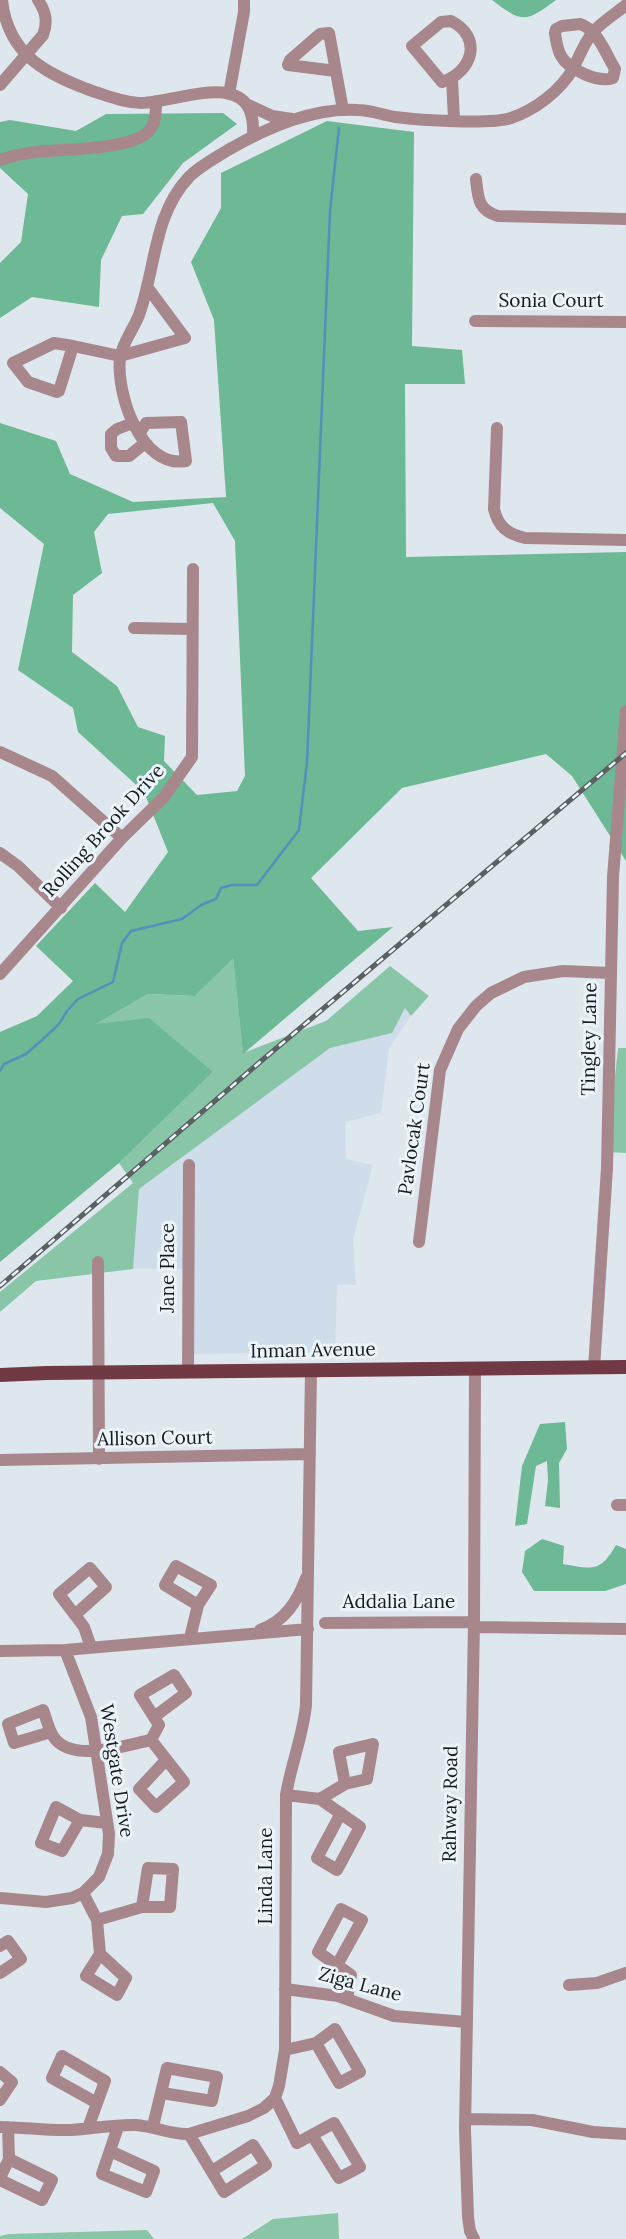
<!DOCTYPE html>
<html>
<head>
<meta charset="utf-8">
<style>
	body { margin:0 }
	canvas { display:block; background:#dee7ed }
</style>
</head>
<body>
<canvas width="626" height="2239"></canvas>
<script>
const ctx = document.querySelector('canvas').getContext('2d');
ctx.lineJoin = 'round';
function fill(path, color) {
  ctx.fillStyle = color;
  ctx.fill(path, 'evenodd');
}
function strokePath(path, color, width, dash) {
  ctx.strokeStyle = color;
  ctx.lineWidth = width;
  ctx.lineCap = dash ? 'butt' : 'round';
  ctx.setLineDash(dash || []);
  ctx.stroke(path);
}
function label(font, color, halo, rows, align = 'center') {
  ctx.font = font + ' Lora,serif';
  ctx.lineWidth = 6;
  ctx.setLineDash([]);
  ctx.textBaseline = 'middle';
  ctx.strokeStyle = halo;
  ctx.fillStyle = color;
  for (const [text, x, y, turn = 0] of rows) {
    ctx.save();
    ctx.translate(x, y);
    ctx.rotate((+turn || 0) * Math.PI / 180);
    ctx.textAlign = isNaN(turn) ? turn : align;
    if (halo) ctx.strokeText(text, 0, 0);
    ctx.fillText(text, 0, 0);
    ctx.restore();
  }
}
fill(new Path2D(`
	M405 1007 411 1016 389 1048 381 1113 345 1122 346 1159 373 1165 353 1239 356 1285H337L335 1352 190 1354 192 1269H133L139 1189 330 1048 391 1033Z`), '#cedde9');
fill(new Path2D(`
	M233 957 243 1053 326 1021 390 966 429 996 411 1016 405 1008 392 1033 330 1048 139 1189 133 1269 36 1281 0 1312V1292L133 1183 119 1163 213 1072 94 1025 148 994 195 996Z
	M618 1048H626V1153L607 1152Z
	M338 2213 339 2239H242L273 2219Z
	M147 2230 154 2239H0V2236L9 2234Z`), '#89c6a8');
fill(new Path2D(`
	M492 0H556C526 22 523 24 492 0Z
	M223 113 237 124 183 163 143 214 122 216 101 260 99 307 32 297 0 318V263L21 242 28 194 0 168V122L10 120 76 131 106 114Z
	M327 121 414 132 412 346 462 350 465 384H405L406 557 626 552V861L572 776 546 754 402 788 311 878 358 931 393 927 243 1054 233 958 195 996 148 994 96 1024 149 1018 213 1072 119 1163 0 1262V1032L37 1016 73 981 36 946 95 883 125 912 168 852 144 792 78 732 73 708 18 670 44 544 0 508V423L56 441 70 474 133 502 226 497 214 320 191 262 221 208V173ZM213 503 235 541 245 776 237 791 197 795 164 761 165 736 138 727 117 686 72 652 73 595 102 573 94 532 108 514Z
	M565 1422 567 1449 559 1463 560 1508 545 1506 548 1480 547 1461 536 1466 527 1524 515 1526 522 1466 540 1424Z
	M542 1539 564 1546 563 1564C592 1569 600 1573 616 1545L626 1549V1584L605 1591H534L522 1572 525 1551Z`), '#6db895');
strokePath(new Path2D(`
	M0 1071 4 1064 26 1054 42 1040 59 1024 67 1011 78 999 113 982 122 943 131 931 182 919 201 905 216 899 221 888 232 885H257L299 830 307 762 330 211 339 128`), '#5291bc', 2.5);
strokePath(new Path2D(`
	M2 0C8 56 48 75 95 92 111 97 126 103 142 103 180 102 257 65 253 135
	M451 21C483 37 473 72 442 82L412 46 441 22Z
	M580 24C597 29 606 54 615 69L613 78C598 83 569 70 561 56 557 49 556 40 555 33L556 29 562 26Z
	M336 71 288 65 290 60 320 34 329 33 343 110
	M452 79 454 119
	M0 85 43 35C48 22 46 12 38 0
	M229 94 244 12V0
	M246 104 272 116 292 119
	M0 160C12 156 25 153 37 152 62 149 130 150 148 132 156 124 156 112 156 101
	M476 179C478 198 478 210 498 216L626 219
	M475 321 626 322
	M54 343 73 346 59 391 57 392 28 382 13 363Z
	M73 346 120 356 185 338 148 288
	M133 423 117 429 111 434V448L116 456H129L145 443
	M497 428 494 509C498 527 508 534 525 538L626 540
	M140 433 146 423 181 422 186 461C141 469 116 394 120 358 122 344 134 328 139 315 156 268 153 215 189 177 201 165 214 159 228 150 266 128 313 107 358 110 371 110 382 115 395 117 420 120 489 125 511 118 535 110 560 91 573 69 579 57 584 43 593 32 602 22 615 14 626 5
	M134 628 192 629
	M0 752 52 776 122 838
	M0 853 18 866 61 908
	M0 974 122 838 164 797 192 757 193 569
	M419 1242 440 1070 458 1029 476 1006 491 993 524 977 563 971 610 973
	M98 1262 99 1459
	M594 1368 607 1168 613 877 626 711
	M188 1372 189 1165
	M0 1460 310 1454
	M617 1505H626
	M76 1614 106 1587 90 1568 59 1594 84 1627 91 1647
	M325 1623 474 1622
	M474 1627 626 1629
	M260 1630C285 1621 297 1602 306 1578
	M190 1638 198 1605 211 1585 176 1566 165 1585 198 1605
	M0 1651 65 1650 308 1629
	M51 1732 14 1743 8 1724 43 1710C47 1720 49 1733 56 1740 76 1762 126 1745 151 1740L184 1782 156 1807 139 1789 166 1760
	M151 1740 159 1725 140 1695 174 1675 186 1693 154 1717
	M286 1795 320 1799 360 1827 337 1870 317 1858 341 1813
	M320 1799 345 1784 339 1752 373 1744 367 1779 345 1784
	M80 1820 62 1851 41 1843 56 1807 80 1820 106 1823
	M83 1893 97 1920 142 1907H170L173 1869 148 1868 142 1907
	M0 1898 46 1902 72 1898 83 1893 99 1877 108 1854 109 1834 91 1717 65 1650
	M97 1920 100 1954 126 1978 117 1995 86 1976 100 1954
	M0 1946 8 1941 21 1959 0 1973
	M337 1965 362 1920 341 1909 318 1952 351 1975 347 1999
	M569 1985 597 1983 626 1973
	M285 1989 338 1996 394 2016 466 2022
	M285 2050 316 2043 339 2083 360 2072 335 2029 316 2043
	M0 2072 12 2082 0 2100
	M275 2098 297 2143 334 2123 360 2167 339 2178 312 2135
	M465 2119 532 2120 593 2132 626 2134
	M153 2126 167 2068 217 2077 212 2101 162 2093
	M0 2127C24 2127 47 2131 71 2130 92 2129 115 2124 136 2125 154 2126 171 2135 189 2134L248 2116 264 2108 275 2098 279 2086 285 2050 286 1795C291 1764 303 1736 306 1705L311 1370
	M88 2128 105 2081 62 2056 52 2078 97 2103
	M189 2134 224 2192 266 2165 253 2145 212 2171
	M110 2151 154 2171 146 2192 102 2174 118 2127
	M0 2178 9 2159 8 2127
	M0 2180 42 2200 52 2180 9 2159
	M474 2239 470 2231 468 2217 465 2130 474 1622 475 1369`), '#a8878c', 12);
strokePath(new Path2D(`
	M0 1375 47 1373 626 1367`), '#703944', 14);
const rail = new Path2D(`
	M0 1286 260 1062 626 753`);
strokePath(rail, '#5b6063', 5);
strokePath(rail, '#ebf4fb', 2.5, [8]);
label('19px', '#181b1d', '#ebf4fb', [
	["Sonia Court",551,302],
	["Rolling Brook Drive",104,831,-48],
	["Tingley Lane",590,1039,-89],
	["Pavlocak Court",415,1129,-82],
	["Jane Place",169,1268,-90],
	["Inman Avenue",313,1351,-1],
	["Allison Court",155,1439,-1],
	["Addalia Lane",399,1603],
	["Westgate Drive",116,1771,81],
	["Rahway Road",451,1804,-89],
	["Linda Lane",267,1876,-90],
	["Ziga Lane",360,1985,15]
]);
</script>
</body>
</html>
